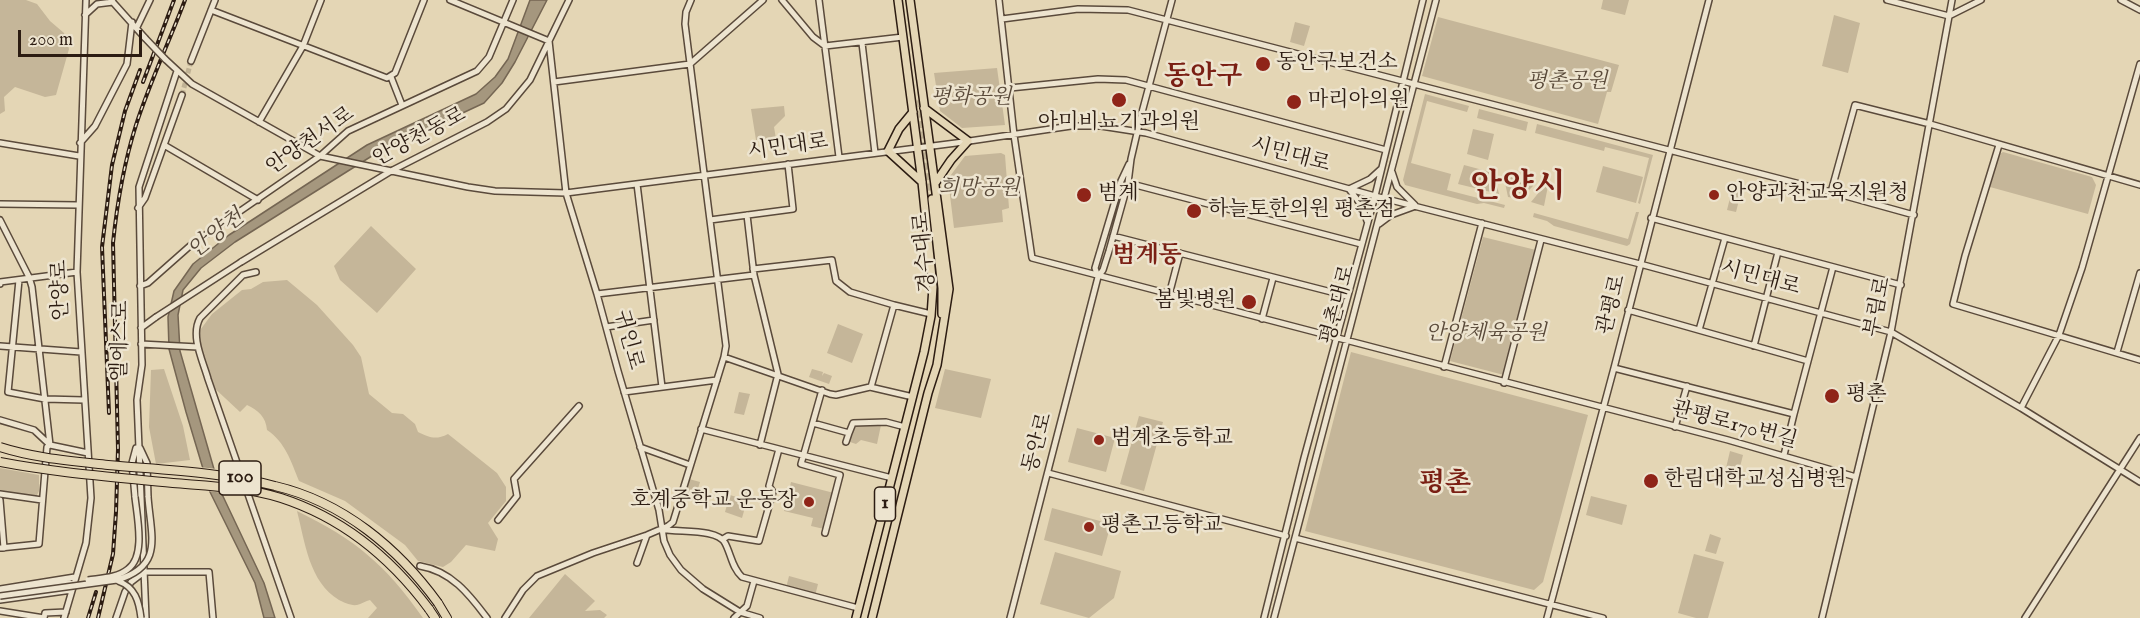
<!DOCTYPE html>
<html>
<head>
<meta charset="utf-8">
<style>
	body { margin:0 }
	#map { position:relative; width:2140px; height:618px; overflow:hidden; background:#e4d6b5; font-family:"IM FELL English",serif }
	canvas { display:block }
	.scale { position:absolute; left:18px; top:30px; width:124px; height:27px; box-sizing:border-box; border:3px solid #2c1c12; border-top:0; padding-left:8px; font-size:18px; line-height:21px; white-space:nowrap; color:#2c1c12; -webkit-text-stroke:4px #ede4cf; paint-order:stroke }
</style>
</head>
<body>
<div id="map">
<canvas width="2140" height="618"></canvas>
<div class="scale">200 m</div>
</div>
<script>
const ctx = document.querySelector('canvas').getContext('2d');
ctx.lineJoin = 'round';
function fill(path, color) {
  ctx.fillStyle = color;
  ctx.fill(path, 'evenodd');
}
function strokePath(path, color, width, dash) {
  ctx.strokeStyle = color;
  ctx.lineWidth = width;
  ctx.lineCap = dash ? 'butt' : 'round';
  ctx.setLineDash(dash || []);
  ctx.stroke(path);
}
function label(font, color, halo, rows, align = 'center') {
  ctx.font = font + ' "IM FELL English","Noto Serif KR",serif';
  ctx.lineWidth = 5;
  ctx.setLineDash([]);
  ctx.textBaseline = 'middle';
  ctx.strokeStyle = halo;
  ctx.fillStyle = color;
  for (const [text, x, y, turn = 0] of rows) {
    ctx.save();
    ctx.translate(x, y);
    ctx.rotate((+turn || 0) * Math.PI / 180);
    ctx.textAlign = isNaN(turn) ? turn : align;
    if (halo) ctx.strokeText(text, 0, 0);
    ctx.fillText(text, 0, 0);
    ctx.restore();
  }
}
fill(new Path2D(`
	M0 0H26L37 4 50 21 64 33 69 49 56 95 45 97 15 87 4 97 5 111 0 114Z
	M1603 0H1629L1625 15 1601 9Z
	M1834 15 1860 23 1848 73 1822 66Z
	M1438 17 1619 65 1611 92H1607L1598 124 1422 76Z
	M1295 22 1310 26 1304 46 1290 42Z
	M997 68 1005 125 962 128 940 111 934 73Z
	M1425 94 1469 106 1467 112 1427 101 1411 163 1451 174 1447 190 1505 205 1504 208 1484 203 1477 204 1405 185 1403 180Z
	M784 106 785 116 774 127 776 139 756 140 751 109Z
	M1479 109 1528 122 1526 131 1477 118Z
	M1537 124 1653 155 1640 204 1638 203 1649 158 1605 147 1604 151 1535 133Z
	M1473 129 1494 134 1488 160 1467 154Z
	M2003 152 2092 177 2096 185 2088 214 1990 187 1998 155Z
	M1001 153 1005 155 1009 208 1002 210 1003 222 954 228 948 179 965 156Z
	M1464 165 1494 173 1499 194 1458 184Z
	M1603 166 1643 177 1636 203 1596 192Z
	M1507 176 1532 182 1533 186 1520 199 1508 197 1504 178Z
	M1545 185 1548 186 1544 206 1531 202Z
	M1732 190 1741 192 1736 212 1727 210Z
	M1636 212H1639L1630 244 1627 246 1554 226 1547 221 1533 217 1534 213 1628 239Z
	M371 226 416 269 377 313 340 280 334 266Z
	M1483 237 1536 250 1504 375 1450 361Z
	M287 280 317 305 353 345 361 357 369 394 392 413 403 414 415 424 418 432C430 438 436 440 448 434L497 473 506 487V501L488 523 498 539 495 551 466 545 451 562 443 567 418 561 405 545 345 501 299 481C291 461 285 442 267 430 266 417 258 410 247 405L240 412 210 384 195 337 212 314 242 290 251 289 263 282Z
	M838 324 863 334 852 363 827 353Z
	M1351 352 1588 415 1543 582 1534 590 1305 531Z
	M164 369 183 426 190 460 156 464 149 427 151 370Z
	M812 369 823 372 822 376 824 373 832 376 829 384 809 377Z
	M945 369 991 379 981 418 935 408Z
	M739 392 750 394 744 415 734 413Z
	M1139 416 1163 422 1144 491 1120 484Z
	M860 423 881 425 877 444 861 440 856 444 847 441 852 425Z
	M1077 428 1115 438 1106 472 1068 462Z
	M1730 451 1743 455 1739 471 1726 468Z
	M0 468 39 475V491L36 497 0 492Z
	M689 479 700 482 696 495 685 492Z
	M791 482 834 493 824 529 811 526 813 518 784 511Z
	M746 488 750 490 742 518 725 512 730 495 743 499Z
	M1591 496 1627 505 1622 525 1586 515Z
	M1052 508 1111 524 1102 556 1044 540Z
	M297 511C356 540 385 564 423 618H368L377 608 370 600C366 601 361 604 357 605 351 606 343 602 339 600 309 582 305 542 297 511Z
	M1710 534 1721 538 1716 554 1705 551Z
	M1055 552 1121 571 1114 598 1089 618 1040 604Z
	M1694 554 1724 562 1708 618H1696L1678 613Z
	M565 574 595 601 585 611 600 610 607 615 604 618H529Z
	M789 576 818 584 815 596 786 588Z`), '#c5b699');
const water = new Path2D(`
	M530 0H547L515 62 502 83 484 103 375 154 235 242 201 268 183 290 178 315 180 351 220 490 264 583 275 618H264L255 583 210 492 186 412 169 349 168 317 174 291 193 264 229 235 367 145 476 94 495 77 508 59Z`);
fill(water, '#a5977e');
strokePath(water, '#756653', 1.5);
fill(new Path2D(`
	M199 467 217 469 225 493 206 491Z`), '#e4d6b5');
strokePath(new Path2D(`
	M182 95 191 61`), '#bfb194', 5, [5, 2.5]);
strokePath(new Path2D(`
	M920 100 932 199`), '#bfb194', 7, [7, 3.5]);
const minor = new Path2D(`
	M111 0 145 38
	M450 0 549 41 566 193 597 294 618 371 659 510 664 541 670 555 681 570 703 589 740 612 760 618
	M782 0 813 37 825 46 903 37
	M819 0 839 157
	M999 0 1014 135 1032 258 1728 440 1856 477
	M1887 0 1949 16 1981 0
	M2121 0 2140 10
	M211 10 387 78 395 73 424 0
	M85 15 97 4 113 2
	M1002 19 1078 9 1128 10 1831 192 1914 215
	M137 27 150 0
	M862 43 875 153
	M165 59 192 84 320 156 468 187 495 191 566 193 956 143 1071 126H1101L1146 133 1375 196 1640 264 1891 332 2021 408 2140 482
	M191 61 215 0
	M391 77 402 105
	M554 82 690 64 763 0
	M1010 88 1098 79 1126 80 1386 150
	M259 122 303 46 321 0
	M0 143 79 156
	M80 143 95 126 127 64 132 22
	M164 145 258 200
	M1999 145 1965 256 1953 304 2140 360
	M1392 172 1397 187 1415 205
	M1128 183 1361 244
	M637 184 662 387
	M1831 192 1855 105 1930 124 2140 185
	M0 204 78 205
	M138 208 145 198 182 95
	M747 215 754 275 778 374 760 445
	M1651 218 1901 285
	M0 220 29 277 32 287 50 445
	M710 220 793 209 788 164
	M1367 221 1362 206 1349 189 1370 179 1381 169
	M1379 224 1391 215 1413 207
	M1113 236 1347 296
	M241 262 391 171 487 122 506 109 530 80 569 0
	M753 269 832 260 836 281 850 292 894 305
	M256 272 243 275 200 318C190 336 203 361 208 379L291 618
	M1098 277 1095 268 1121 181 1129 164
	M19 280 8 392 45 399 84 400
	M0 284V282L77 272
	M140 286 148 283 191 245 320 156 348 131 477 71 489 57 513 0
	M597 294 754 275
	M1169 295 1180 253
	M1628 310 1808 361 1833 267
	M1262 319 1273 278
	M606 327 654 320
	M141 328 156 317
	M1699 330 1725 238
	M141 344 198 347
	M0 346 81 352
	M1754 346 1778 252
	M2117 352 2140 273
	M724 357 830 394 836 395 870 387 913 397
	M1444 367 1482 223
	M1614 368 1794 414 1784 455
	M1504 383 1541 240
	M871 387 894 305 931 314
	M822 390 801 464 840 475 825 533
	M624 392 717 380
	M2021 408 2059 335 2082 268 2140 64
	M1794 414 1808 361
	M0 420 34 430 50 445
	M813 423 849 433 853 423 886 422 905 427
	M1675 427 1687 386
	M701 429 892 478
	M846 442 849 433
	M50 445 88 453
	M640 447 690 465
	M140 448 147 463 148 497
	M1048 473 1286 536
	M0 494 42 500
	M135 497 132 463 136 448
	M0 500 4 548
	M498 520 517 496 514 479 579 406
	M662 529C678 533 717 528 725 543 731 554 732 568 742 577L858 608
	M1295 538 1603 618
	M723 539 728 536 759 541 773 492 769 486 779 449
	M0 548 39 544 47 447 50 445
	M637 563 647 535
	M420 566C451 571 469 594 487 618
	M0 589 75 577
	M0 593 70 583
	M0 600 72 590
	M0 611 44 618 45 613 66 612
	M64 618 86 543 91 498 77 272 86 0
	M116 618 125 592 131 582 144 572H209L213 618
	M146 618 137 400 142 365 139 187 177 71
	M505 618 523 590 537 576 593 553 647 535 668 526 673 522 724 357 726 346 685 24 686 12 691 0
	M734 618 747 606 754 581
	M1010 618 1098 277 1103 270 1109 251 1128 183 1131 159 1141 116 1172 0
	M1264 618 1304 458 1375 196 1423 0
	M1274 618 1436 0
	M1547 618 1614 368 1709 0
	M1822 618 1891 332 1952 0
	M2025 618 2140 438`);
const major = new Path2D(`
	M924 108 968 141 951 160 936 182
	M913 112 899 129 888 151 922 182
	M932 199 942 288V314
	M856 618 924 352 931 316 933 287 922 182 898 0
	M872 618 928 393 937 365 949 289 910 0`);
const highway = new Path2D(`
	M438 603 447 618
	M429 609 435 618`);
strokePath(minor, '#5a4a3b', 8);
strokePath(major, '#2c1c12', 10);
strokePath(highway, '#2c1c12', 10);
strokePath(minor, '#ede4cf', 5);
strokePath(major, '#e4d6b5', 7);
strokePath(highway, '#e4d6b5', 8);
const rail = new Path2D(`
	M143 82 174 0
	M109 413 102 247 112 165 125 111 140 70
	M88 618 96 592
	M98 618 113 554 116 512 118 449 113 243C117 204 124 163 136 125 150 82 169 42 185 0`);
strokePath(rail, '#2c1c12', 4);
strokePath(rail, '#ede4cf', 1.5, [4.5]);
const minorBridge = new Path2D(`
	M145 38 165 59
	M156 317 241 262
	M88 580C101 578 117 578 128 569 146 556 137 517 135 497
	M118 581C135 587 139 601 141 618
	M0 596 117 580C164 566 151 537 148 497`);
const highwayBridge = new Path2D(`
	M0 447C34 458 72 461 108 465 164 470 221 472 275 486 343 502 398 548 438 603
	M0 462C57 473 115 477 173 483 209 486 246 487 281 498 343 518 391 558 429 609`);
strokePath(minorBridge, '#5a4a3b', 8, []);
strokePath(highwayBridge, '#2c1c12', 10, []);
strokePath(minorBridge, '#ede4cf', 5);
strokePath(highwayBridge, '#e4d6b5', 8);
for (const [x, y, r, color] of [
	[1263,64,8,"#8f2418"],
	[1119,100,8,"#8f2418"],
	[1294,102,8,"#8f2418"],
	[1084,195,8,"#8f2418"],
	[1714,195,6,"#8f2418"],
	[1194,211,8,"#8f2418"],
	[1249,302,8,"#8f2418"],
	[1832,396,8,"#8f2418"],
	[1099,440,6,"#8f2418"],
	[1651,481,8,"#8f2418"],
	[809,502,6,"#8f2418"],
	[1089,527,6,"#8f2418"]
]) {
  const dot = new Path2D();
  dot.arc(x, y, r, 0, 2 * Math.PI);
  ctx.fillStyle = color;
  ctx.fill(dot);
  strokePath(dot, '#ede4cf', 2);
}
for (const [x, y, w] of [
	[240,478,42],
	[885,504,21]
]) {
  const box = new Path2D();
  box.roundRect(x - w / 2, y - 17, w, 34, 4.5);
  ctx.fillStyle = '#ede4cf';
  ctx.fill(box);
  strokePath(box, '#2c1c12', 1.5);
}
label('bold 20px', '#2c1c12', null, [
	["100",240,478],
	["1",885,504]
]);
label('21px', '#2c1c12', '#ede4cf', [
	["동안구보건소",1276,64],
	["마리아의원",1308,102],
	["아미비뇨기과의원",1119,124,"center"],
	["범계",1098,195],
	["안양과천교육지원청",1726,195],
	["하늘토한의원 평촌점",1208,211],
	["봄빛병원",1236,302,"right"],
	["평촌",1846,396],
	["범계초등학교",1111,440],
	["한림대학교성심병원",1664,481],
	["호계중학교 운동장",797,502,"right"],
	["평촌고등학교",1101,527]
], 'left');
label('italic 21px', '#5a4a3a', '#ede4cf', [
	["평촌공원",1567,83],
	["평화공원",971,99],
	["희망공원",979,190],
	["안양체육공원",1486,335]
]);
label('21px', '#2c1c12', '#ede4cf', [
	["안양천동로",420,138,-28],
	["안양천서로",311,142,-35],
	["시민대로",788,148,-8],
	["시민대로",1290,156,15],
	["경수대로",926,252,-95],
	["시민대로",1760,279,15],
	["안양로",62,290,-92],
	["평촌대로",1339,305,-75],
	["관평로",1613,305,-76],
	["부림로",1879,307,-78],
	["귀인로",627,340,75],
	["엘에스로",122,341,-89],
	["관평로170번길",1734,426,15],
	["동안로",1039,443,-75]
]);
label('italic 22px', '#564738', '#ede4cf', [
	["안양천",217,235,-38]
]);
label('bold 24px', '#7a1f14', '#ede4cf', [
	["범계동",1147,257]
]);
label('bold 27px', '#7a1f14', '#ede4cf', [
	["동안구",1203,78],
	["평촌",1445,485]
]);
label('bold 33px', '#7a1f14', '#ede4cf', [
	["안양시",1518,189]
]);
</script>
</body>
</html>
